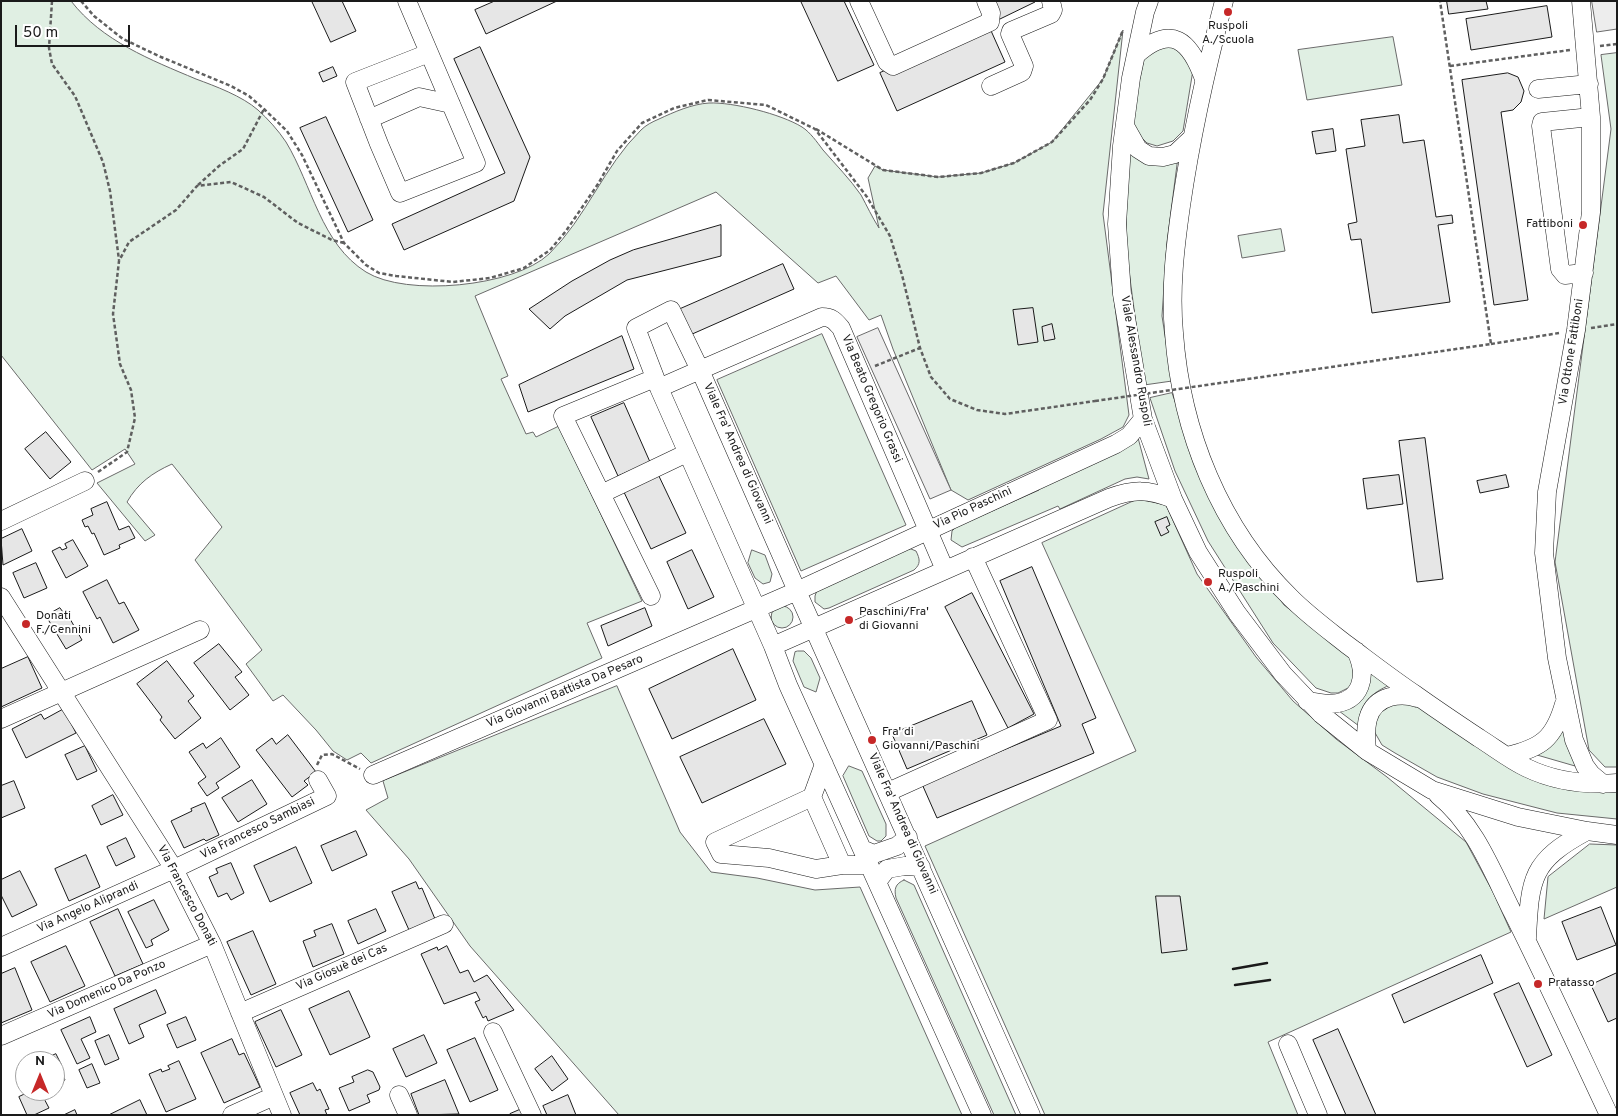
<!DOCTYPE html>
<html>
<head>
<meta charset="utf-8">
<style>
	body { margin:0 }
	#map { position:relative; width:1618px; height:1116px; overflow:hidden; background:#fff; font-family:Overpass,sans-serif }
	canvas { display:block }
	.frame { position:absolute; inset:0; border:2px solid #1a1a1a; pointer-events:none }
	.north { position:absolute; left:15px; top:1051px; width:50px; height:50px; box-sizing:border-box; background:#fff; border:1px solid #a3a3a3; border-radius:50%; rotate:0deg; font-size:14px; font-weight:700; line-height:20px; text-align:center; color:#1a1a1a }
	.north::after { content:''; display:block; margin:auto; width:18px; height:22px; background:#c62828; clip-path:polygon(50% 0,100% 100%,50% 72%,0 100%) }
	.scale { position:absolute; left:15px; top:25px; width:115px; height:22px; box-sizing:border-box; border:2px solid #1a1a1a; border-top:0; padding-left:6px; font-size:15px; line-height:18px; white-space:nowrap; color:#1a1a1a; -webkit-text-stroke:4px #fff; paint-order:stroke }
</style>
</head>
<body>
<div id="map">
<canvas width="1618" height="1116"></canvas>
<div class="frame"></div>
<div class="north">N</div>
<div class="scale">50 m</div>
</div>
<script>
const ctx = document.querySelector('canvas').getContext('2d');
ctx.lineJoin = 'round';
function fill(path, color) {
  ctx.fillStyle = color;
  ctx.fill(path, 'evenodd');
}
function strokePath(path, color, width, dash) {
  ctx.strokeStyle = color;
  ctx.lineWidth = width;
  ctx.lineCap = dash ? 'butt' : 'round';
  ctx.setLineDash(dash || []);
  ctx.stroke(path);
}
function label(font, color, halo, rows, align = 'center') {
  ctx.font = font + ' Overpass,sans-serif';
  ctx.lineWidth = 4;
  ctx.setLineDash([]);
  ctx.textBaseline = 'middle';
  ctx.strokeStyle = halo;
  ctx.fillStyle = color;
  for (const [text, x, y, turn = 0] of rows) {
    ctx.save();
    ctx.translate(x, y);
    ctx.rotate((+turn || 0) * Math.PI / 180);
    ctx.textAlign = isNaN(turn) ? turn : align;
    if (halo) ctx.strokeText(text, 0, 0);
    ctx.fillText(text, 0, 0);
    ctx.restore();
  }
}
const green = new Path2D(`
	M1 1H71C102 41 151 60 196 79 215 86 242 96 258 110 268 119 278 130 286 142 312 185 321 244 366 272 406 297 514 287 549 254 586 218 604 166 641 130 646 125 652 122 659 119 674 112 692 104 709 103 733 102 781 114 802 127 810 132 817 142 823 150 836 165 850 179 861 195 867 206 872 217 879 228L868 178 875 166 883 170 938 177 981 173 1014 163 1052 142 1103 79 1123 30 1103 214 1129 415 1123 427 1101 439 968 500 951 490 893 349 881 315 869 320 836 276 818 283 716 192 475 296 508 376 501 379 526 434 533 432 536 437 559 426 642 601 587 623 602 658 371 763 361 753 347 760 333 751 316 730 283 695 273 701 246 664 262 650 195 560 222 527 172 464C152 473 138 483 127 502L155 535 145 541 97 483 135 464 125 449 92 470 1 355Z
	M1393 37 1402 85 1307 100 1298 50Z
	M1174 42 1193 70 1183 131 1173 141 1157 146 1147 143 1139 135 1133 124 1132 114 1145 54Z
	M1617 53V767H1605L1589 750 1555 562 1611 129 1601 55Z
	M1129 146 1178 157 1167 242 1162 316 1172 381 1144 385 1126 248V183Z
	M1281 229 1285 251 1242 258 1238 236Z
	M822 334 906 525 801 571 717 380Z
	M1172 393 1206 487 1234 537 1284 605 1333 643 1348 652 1354 662V680L1350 687 1338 693H1331L1316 688 1273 643 1208 541 1175 471 1150 398Z
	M1137 434 1149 479 1137 477 1125 479 1060 509 1058 506 962 547 951 540 952 531 956 527 1039 490 1038 486Z
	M1138 499 1166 505 1197 574 1256 657 1293 701 1336 739 1387 777 1466 842 1493 892 1511 932 1268 1042 1298 1115H1045L925 846 1136 751 1042 543Z
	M911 549 916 551C920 559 921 564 914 570L829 608 824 609 815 602V596L817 590 905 550Z
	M752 550 765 555 772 574 770 582 763 584 755 578 748 563Z
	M771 617a11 11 0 1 1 22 0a11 11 0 1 1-22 0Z
	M798 651H804L811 658 820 678 816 692 804 687 793 661 795 652Z
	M1368 666 1390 685C1371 693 1359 704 1359 726L1335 708Z
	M617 686 680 832 711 872 757 878 815 890 860 887 962 1115H619L470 946 409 859 366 810 388 798 383 781Z
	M1412 701 1544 779 1617 788V819L1557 813 1483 794 1437 777 1395 753 1382 745 1374 731 1380 706Z
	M1563 725 1578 764 1575 766 1537 755Z
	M849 766 862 771 886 824V836L881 841H877L869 836 843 776Z
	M1590 844 1617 845V887L1544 919 1548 877Z
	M904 880 914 885 1016 1115H994L896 898C894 889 895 884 904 880Z`);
fill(green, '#e0efe3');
strokePath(green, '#6a6a6a', 1);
const parking = new Path2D(`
	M1592 1H1617V29L1597 32Z
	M878 328 951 490 930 499 857 337Z`);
fill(parking, '#ededed');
strokePath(parking, '#6a6a6a', 1);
const building = new Path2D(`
	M312 1H342L356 31 331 42Z
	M495 1H557L486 34 475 10Z
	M801 1H844L874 65 838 81Z
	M992 1H1035V2L1000 19Z
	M1447 1H1486L1488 9 1449 14Z
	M1547 6 1552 37 1471 50 1466 19Z
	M988 24 1005 62 897 111 880 73Z
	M480 47 530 157 514 201 404 250 392 224 505 173 454 59Z
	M333 67 337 76 323 82 319 73Z
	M1508 73 1518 77 1524 91 1521 102 1513 110 1501 112 1528 300 1494 305 1462 80Z
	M1399 115 1403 143 1424 140 1436 217 1452 215 1453 223 1438 225 1450 302 1372 313 1361 239 1351 240 1348 224 1357 222 1346 149 1365 146 1361 120Z
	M326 117 373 220 348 232 300 128Z
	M1333 129 1336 151 1316 154 1312 132Z
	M721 225V256L627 280 565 316 550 329 529 309 572 281 610 260 633 250Z
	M783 264 794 289 690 335 678 310Z
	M1033 308 1038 342 1018 345 1013 310Z
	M1052 324 1055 339 1044 341 1042 327Z
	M622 336 634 369 528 412 519 385Z
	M624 403 650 462 618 476 591 417Z
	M46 432 71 462 50 479 25 449Z
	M1425 438 1443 579 1417 582 1399 441Z
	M657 472 686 533 651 549 622 488Z
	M1399 475 1403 504 1367 509 1363 479Z
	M1506 475 1509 487 1480 493 1477 481Z
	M107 502 119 530 129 526 135 538 119 545 120 548 104 555 94 533 92 534 88 526 85 527 82 520 93 515 91 509Z
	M1167 517 1170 525 1166 527 1169 532 1161 536 1155 522Z
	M22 529 32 551 3 565 1 539Z
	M73 540 88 566 66 578 52 551 60 547 62 550 67 548 65 544Z
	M692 550 714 597 688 609 667 562Z
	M36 563 47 588 24 598 13 573Z
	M1032 567 1096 718 1082 724 1094 753 937 818 922 784 1061 726 1000 581Z
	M107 580 119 604 124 602 139 630 113 643 100 617 97 619 83 592Z
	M972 593 1034 714 1008 728 945 607Z
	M60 608 63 612 65 610 82 640 66 649 46 616Z
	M645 608 652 626 608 646 601 626Z
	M219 644 242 672 235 677 249 695 230 710 194 663Z
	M733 649 756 700 672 739 649 689Z
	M28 657 42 688 1 707V669Z
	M167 661 194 696 188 701 201 718 175 739 160 720 162 717 137 684Z
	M972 701 987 735 907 769 892 734Z
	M64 709 76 733 26 758 12 729 41 714 44 719Z
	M764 719 786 764 702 803 680 757Z
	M288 735 316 772 304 781 308 785 292 797 256 750 272 738 276 744Z
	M221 738 240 767 216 783 219 788 207 796 198 783 206 777 189 752 203 743 206 748Z
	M85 746 97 771 77 780 65 755Z
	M252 780 267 804 238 822 222 798Z
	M14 781 25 808 1 818V786Z
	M113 795 123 815 101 825 92 806Z
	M205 803 219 835 206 841 204 839 184 848 171 821 192 811 191 809Z
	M356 831 367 855 332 871 321 846Z
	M126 838 135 857 116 866 107 847Z
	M296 847 312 883 270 902 254 866Z
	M86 855 100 887 69 901 55 869Z
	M231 863 244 893 231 900 227 893 218 897 209 877 218 873 216 869Z
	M20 871 37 905 12 917 1 895V880Z
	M416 882 419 889 422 888 435 919 409 930 392 892Z
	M1156 896H1180L1187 950 1162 953Z
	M154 900 169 930 151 940 153 945 146 948 128 912Z
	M1601 907 1616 945 1577 960 1562 922Z
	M118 909 143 964 115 976 90 922Z
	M376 909 386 931 358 944 348 921Z
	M332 924 344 954 313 967 303 941 316 936 314 931Z
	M253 931 276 984 251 995 227 942Z
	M66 946 85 986 50 1002 31 962Z
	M447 946 460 973 468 970 474 982 487 975 514 1010 488 1021 486 1016 483 1018 475 1002 480 1000 476 992 444 1004 421 954 437 947 438 950Z
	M1481 955 1493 983 1404 1023 1392 995Z
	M15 968 32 1010 1 1023V974Z
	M1617 973V1018L1608 1022 1591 985Z
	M1519 983 1552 1055 1527 1067 1494 994Z
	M156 990 166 1013 139 1025 144 1037 129 1044 114 1009Z
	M349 991 370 1037 330 1055 309 1009Z
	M281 1010 302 1055 276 1067 255 1022Z
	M90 1017 96 1032 81 1039 90 1058 77 1064 61 1030Z
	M186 1017 196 1040 177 1048 167 1025Z
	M1338 1029 1376 1115H1346L1313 1040Z
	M109 1035 119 1059 105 1065 95 1041Z
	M424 1035 437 1063 406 1077 393 1049Z
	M475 1038 498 1090 470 1102 447 1050Z
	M232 1039 239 1055 244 1053 260 1087 224 1103 201 1053Z
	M56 1054 61 1064 55 1067 58 1073 61 1071 65 1080 59 1083 57 1079 55 1080V1061H29L45 1056 46 1058Z
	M552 1056 568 1079 552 1091 535 1069Z
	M179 1061 196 1099 166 1112 149 1074 161 1069 162 1072 170 1069 168 1066Z
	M92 1064 100 1083 87 1088 79 1070Z
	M368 1070 373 1072 380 1087 379 1090 367 1095 370 1102 349 1111 339 1088 354 1082 352 1077Z
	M445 1080 459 1114 419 1115 411 1094Z
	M313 1083 317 1091 320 1089 329 1109 325 1110 327 1115H300L290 1093Z
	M31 1091H40L49 1108 34 1115H27L19 1097Z
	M568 1095 576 1115H547L543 1106Z
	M140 1100 147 1115H109Z
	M524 1108 527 1115H510V1114Z
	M75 1110 77 1115H64Z`);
fill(building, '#e6e6e6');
strokePath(building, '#1a1a1a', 1);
const minor = new Path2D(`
	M407 1C430 55 453 109 476 163L400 193 379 144 355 82 429 53
	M859 1 887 62 893 66 990 22 991 13 986 1
	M1149 1 1145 12 1131 78 1122 146 1117 224 1122 294 1143 419 1173 499 1198 552 1237 613 1283 674 1321 714 1367 751 1432 790 1518 817 1587 831 1617 835
	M1224 1C1206 69 1191 137 1181 206 1175 248 1170 290 1174 333 1181 431 1220 529 1291 598 1308 615 1327 629 1346 644 1369 661 1392 679 1416 695 1437 710 1458 724 1479 738 1495 748 1510 760 1527 768 1554 781 1587 785 1617 783
	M1581 1 1591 117V212L1576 330 1547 492 1544 553 1557 658 1574 740 1585 766 1591 774 1603 784
	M1136 55C1172 23 1190 41 1204 79
	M991 86 1022 72 1024 66 1010 34 1011 31 1051 14 1053 10 1051 1
	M1538 89 1589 84
	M369 119 419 97 451 104
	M1125 126 1138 149 1149 156 1163 157 1175 154 1192 138
	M1584 273 1565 275 1560 269 1541 126 1542 122 1591 117
	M659 388 700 370 797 591 1031 1115
	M601 494 687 453
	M1 521 85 481
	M945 570 841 328C835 321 832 317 822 317L700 370 671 310 636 328 659 388 773 646 788 685 982 1115
	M651 596 563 416 655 378
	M1 597 174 869 212 944 282 1115
	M773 646 1109 498C1134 489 1148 489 1173 499
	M1307 701C1315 702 1323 704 1331 704 1362 702 1368 676 1356 651
	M1 719 200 630
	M1367 751C1365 730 1364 704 1390 697 1399 695 1408 695 1417 698
	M1507 756C1541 748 1554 739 1564 704
	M824 764 812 797 715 842 721 854 769 858 816 869 842 865H869
	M373 775 797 591 1116 444 1129 436 1143 419
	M888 792 1048 720 973 557
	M1438 795C1475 825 1492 871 1513 913 1546 979 1577 1047 1609 1115
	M812 797 842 865
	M862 849 874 854 897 846 908 837
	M877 882 887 869 905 866 921 867
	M1527 938C1530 878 1531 861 1587 831
	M1 947 174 869 327 796 318 780
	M240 1013 444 924
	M493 1032 532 1115
	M1 1036 212 944
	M1288 1044 1318 1115
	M399 1095 408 1115
	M232 1115 274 1096`);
strokePath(minor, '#1a1a1a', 19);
strokePath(new Path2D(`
	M52 1 49 48 52 64 75 96 103 162 110 191 119 260
	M81 1 94 16 123 39 161 57 231 86 249 96 264 109 287 131 302 155 344 243 366 265 379 273 396 276 453 282 490 278 524 268 550 250 566 231 598 184 617 151 642 123 674 108 708 100 766 105 815 129 867 197 890 236 902 275 920 348 931 377 950 399 977 410 1005 414 1095 401
	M1600 46 1617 44
	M1450 66 1570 50
	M816 129 883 170 938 177 981 173 1014 163 1052 142 1090 100 1103 79 1123 30
	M198 185 219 166 243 149 264 109
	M1591 328 1617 324
	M1491 344 1559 333
	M875 366 920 348
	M1241 380 1491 344 1440 1
	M98 472 127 452 135 418 131 390 120 364 113 314 119 261 129 242 176 210 197 186 231 182 264 197 298 223 332 240 344 243
	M317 765 322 755 332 754 360 769`), '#5f5f5f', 2.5, [4, 2.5]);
strokePath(minor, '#fff', 18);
strokePath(new Path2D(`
	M1095 401 1241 380`), '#5f5f5f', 2.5, [4, 2.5]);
strokePath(new Path2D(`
	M1233 969 1267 963
	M1235 985 1270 980`), '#1a1a1a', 2.5);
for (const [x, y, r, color] of [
	[1228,12,5,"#c62828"],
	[1583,225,5,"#c62828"],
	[1208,582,5,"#c62828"],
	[849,620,5,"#c62828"],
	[26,624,5,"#c62828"],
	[872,740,5,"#c62828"],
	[1538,984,5,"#c62828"]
]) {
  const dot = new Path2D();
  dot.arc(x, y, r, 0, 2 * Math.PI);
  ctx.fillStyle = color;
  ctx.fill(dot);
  strokePath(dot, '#fff', 2);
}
label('12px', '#1a1a1a', '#fff', [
	["Ruspoli",1228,27,"center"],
	["A./Scuola",1228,41,"center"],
	["Fattiboni",1573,225,"right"],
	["Ruspoli",1218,575],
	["A./Paschini",1218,589],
	["Paschini/Fra'",859,613],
	["di Giovanni",859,627],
	["Donati",36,617],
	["F./Cennini",36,631],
	["Fra' di",882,733],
	["Giovanni/Paschini",882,747],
	["Pratasso",1548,984]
], 'left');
label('12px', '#1a1a1a', '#fff', [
	["Via Ottone Fattiboni",1572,352,-81],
	["Viale Alessandro Ruspoli",1135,361,80],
	["Via Beato Gregorio Grassi",871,399,67],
	["Viale Fra' Andrea di Giovanni",737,454,66],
	["Via Pio Paschini",973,509,-25],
	["Via Giovanni Battista Da Pesaro",565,692,-23],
	["Viale Fra' Andrea di Giovanni",902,824,66],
	["Via Francesco Sambiasi",258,829,-26],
	["Via Francesco Donati",186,896,62],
	["Via Angelo Aliprandi",88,908,-24],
	["Via Giosuè dei Cas",342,968,-24],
	["Via Domenico Da Ponzo",107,990,-24]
]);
</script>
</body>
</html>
